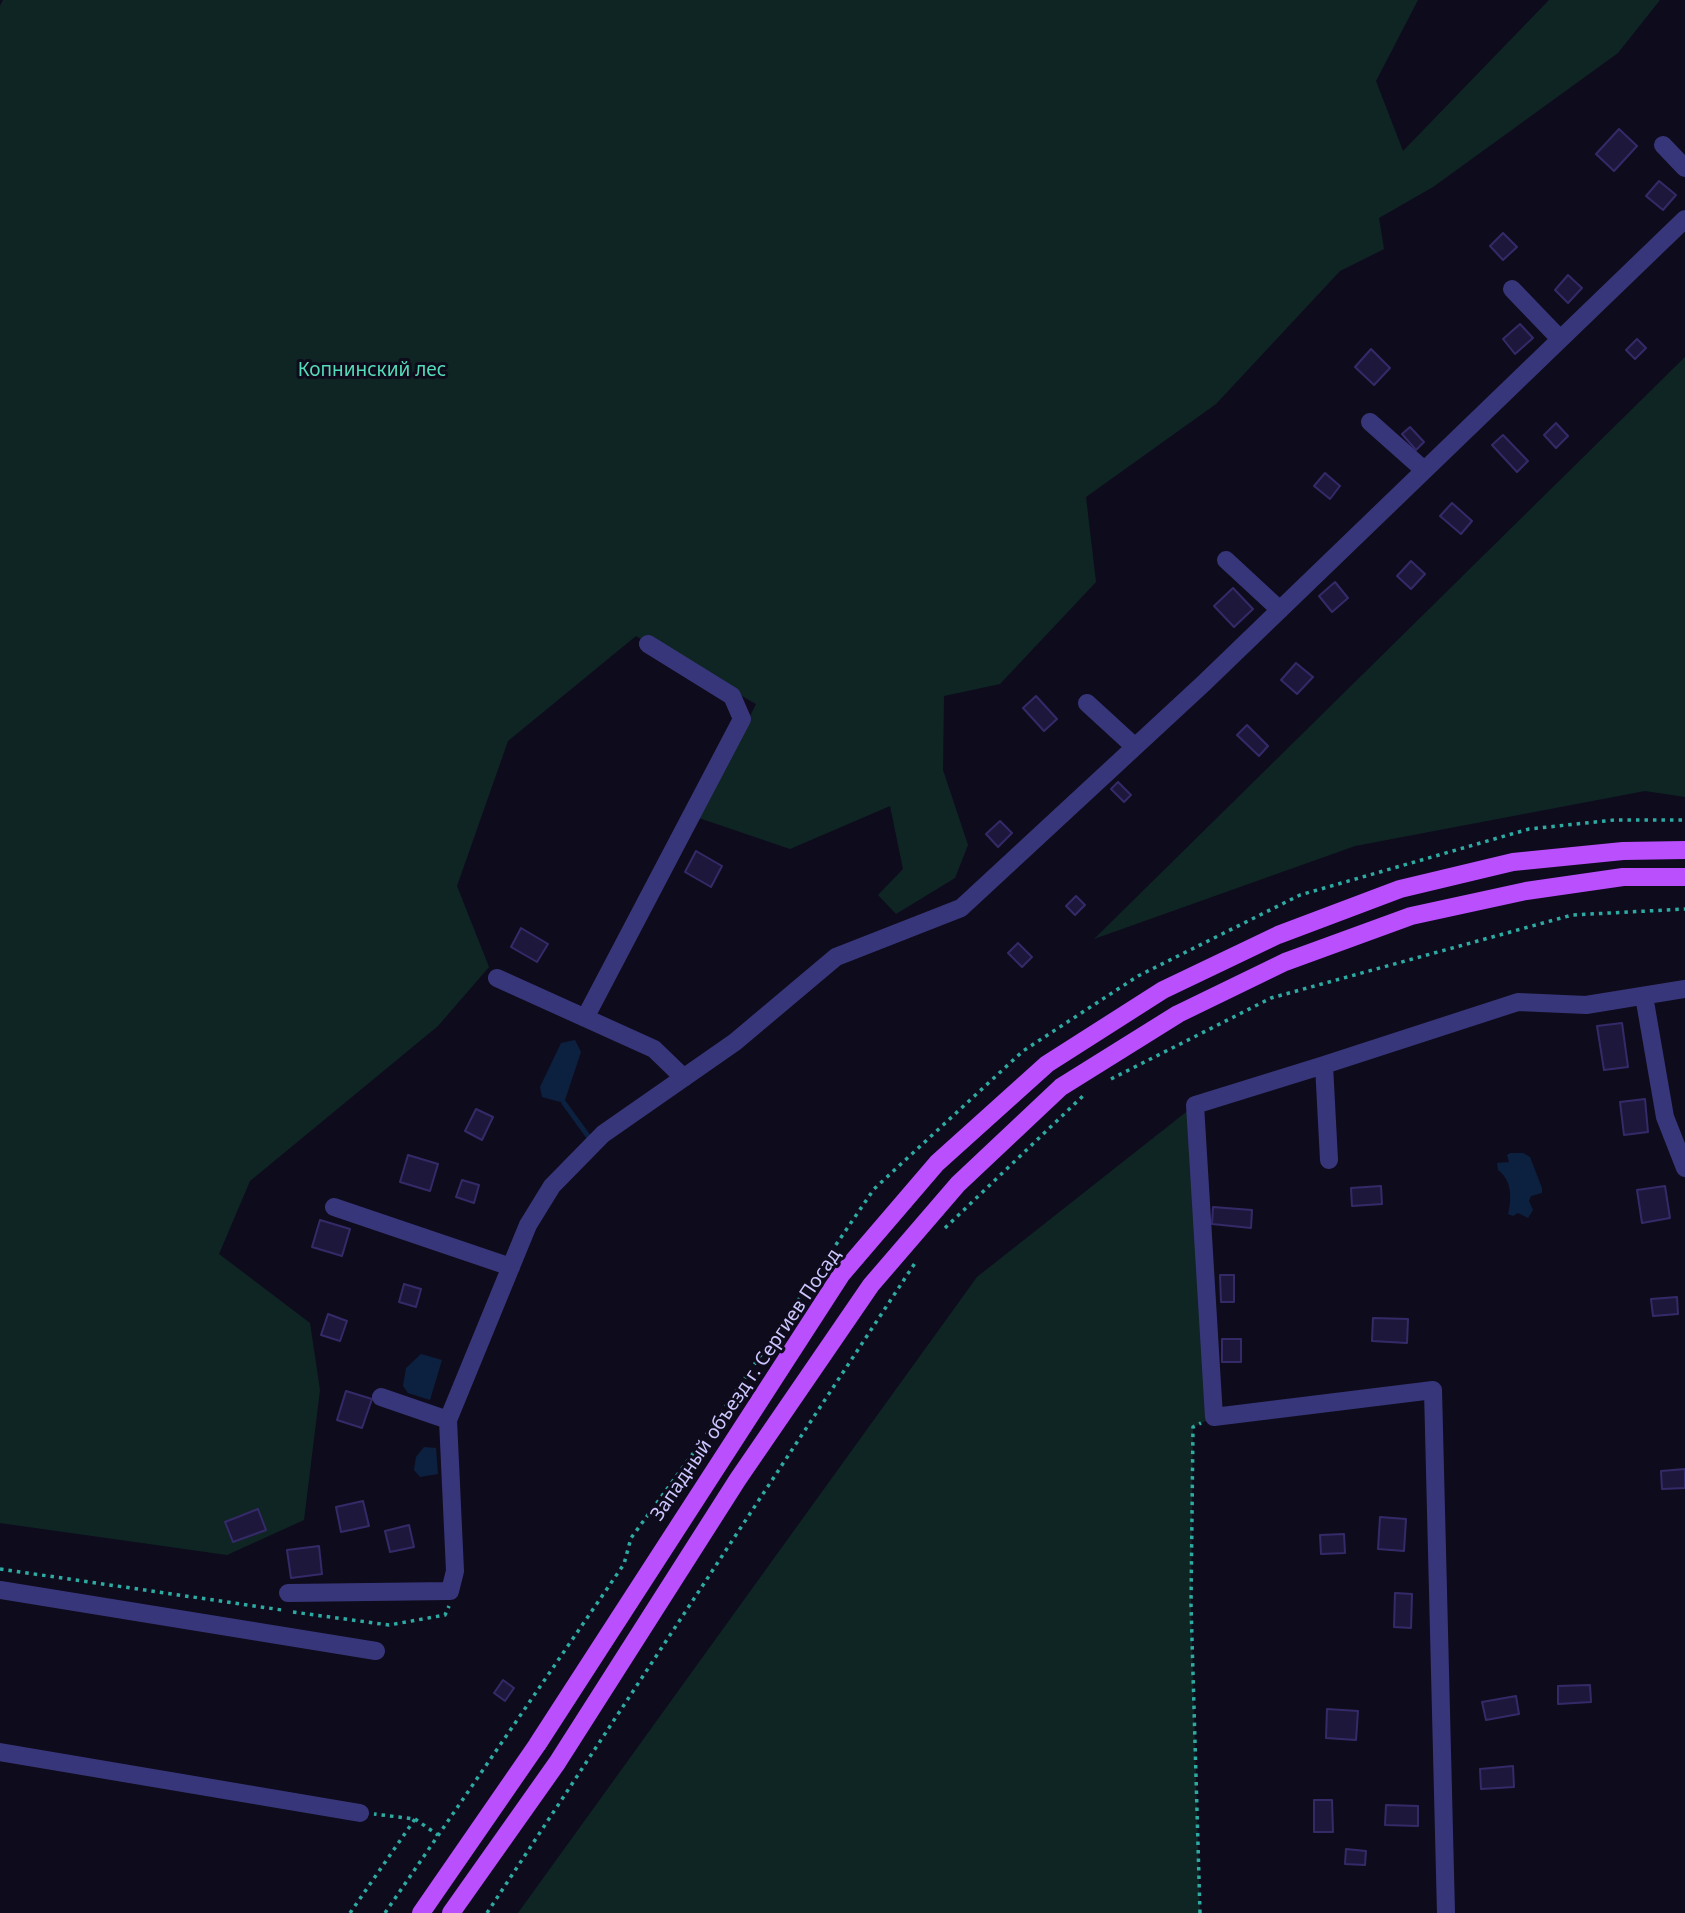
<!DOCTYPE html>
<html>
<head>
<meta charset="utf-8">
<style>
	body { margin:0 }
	canvas { display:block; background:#0e0b1c }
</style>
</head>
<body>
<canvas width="1685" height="1913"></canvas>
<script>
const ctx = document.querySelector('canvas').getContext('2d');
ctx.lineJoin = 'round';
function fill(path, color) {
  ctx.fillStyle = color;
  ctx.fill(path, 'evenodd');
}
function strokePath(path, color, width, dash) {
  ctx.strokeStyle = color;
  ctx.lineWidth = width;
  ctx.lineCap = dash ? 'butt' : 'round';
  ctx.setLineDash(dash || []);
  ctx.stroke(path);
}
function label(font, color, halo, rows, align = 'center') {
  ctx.font = font + ' "Noto Sans",sans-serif';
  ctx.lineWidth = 6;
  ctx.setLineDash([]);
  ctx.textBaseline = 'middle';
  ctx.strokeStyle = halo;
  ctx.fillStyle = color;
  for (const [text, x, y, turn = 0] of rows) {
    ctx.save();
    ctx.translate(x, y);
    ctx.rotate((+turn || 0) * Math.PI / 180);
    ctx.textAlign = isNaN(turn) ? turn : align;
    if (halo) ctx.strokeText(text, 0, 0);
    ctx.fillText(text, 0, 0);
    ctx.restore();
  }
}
fill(new Path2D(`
	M3 0H1418L1376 81 1403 151 1549 0H1660L1618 53 1433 187 1379 218 1384 249 1340 271 1216 404 1086 497 1096 582 1000 684 944 696 943 770 968 845 955 878 896 914 878 895 903 869 890 806 790 849 699 818 756 704 636 636 508 741 457 886 489 967 438 1026 250 1181 219 1254 310 1323 320 1390 304 1520 227 1555 0 1523V6Z
	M1685 357V797L1645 791 1355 846 1094 939Z
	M1195 1105 1214 1417 1193 1427 1191 1605 1200 1913H518L977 1277Z`), '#0e2524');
fill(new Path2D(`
	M575 1040 581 1052 564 1103 542 1097 540 1087 561 1043Z
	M1510 1153H1523L1530 1157 1542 1188V1193L1531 1196 1529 1201 1533 1210 1528 1218 1518 1213 1513 1216 1508 1214C1512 1199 1512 1180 1498 1170L1497 1163 1509 1162 1507 1155Z
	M421 1354 442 1360 430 1400 408 1393 403 1386 406 1368Z
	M424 1447 436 1448 438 1474 420 1477 414 1470 416 1457Z`), '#0c203f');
strokePath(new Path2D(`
	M564 1103 588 1136`), '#0c203f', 5);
const building = new Path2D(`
	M1619 129 1637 146 1614 171 1596 154Z
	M1659 181 1676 195 1663 210 1646 196Z
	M1503 233 1517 247 1503 260 1490 246Z
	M1568 275 1582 288 1568 303 1555 290Z
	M1520 324 1533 338 1515 354 1503 339Z
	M1637 339 1646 348 1635 359 1626 350Z
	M1371 349 1390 368 1374 385 1355 367Z
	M1556 423 1568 436 1556 448 1544 435Z
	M1410 427 1424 442 1416 450 1402 434Z
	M1503 435 1528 461 1517 472 1492 445Z
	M1325 473 1340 486 1330 499 1314 486Z
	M1452 503 1472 521 1461 534 1440 516Z
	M1411 561 1425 574 1411 589 1397 576Z
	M1335 582 1348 598 1332 612 1319 596Z
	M1233 588 1253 609 1234 627 1214 606Z
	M1296 663 1313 677 1297 694 1281 680Z
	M1036 696 1057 719 1044 731 1023 708Z
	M1247 725 1268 746 1259 756 1237 735Z
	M1118 782 1131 795 1124 802 1111 789Z
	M1000 821 1012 833 998 847 986 834Z
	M696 851 722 866 711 887 685 872Z
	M1076 896 1085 905 1075 915 1066 906Z
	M521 928 548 944 537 962 511 947Z
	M1018 943 1032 957 1022 967 1008 953Z
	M1622 1023 1628 1067 1604 1070 1597 1026Z
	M1645 1099 1648 1132 1624 1135 1620 1102Z
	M476 1109 493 1117 482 1140 465 1131Z
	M408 1155 438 1164 430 1191 400 1182Z
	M462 1180 479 1185 474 1203 456 1197Z
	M1381 1186 1382 1204 1352 1206 1351 1188Z
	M1665 1186 1670 1218 1642 1223 1637 1190Z
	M1213 1207 1252 1210 1251 1228 1212 1224Z
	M320 1220 350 1229 342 1256 312 1247Z
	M1220 1275H1234V1302H1221Z
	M404 1284 421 1289 416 1307 399 1302Z
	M1677 1297 1678 1314 1653 1316 1651 1299Z
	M328 1314 347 1321 340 1341 321 1335Z
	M1373 1318 1408 1319 1407 1343 1372 1341Z
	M1222 1339H1241V1362H1222Z
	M346 1391 372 1399 362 1428 337 1420Z
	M1685 1469V1488L1662 1489 1661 1471Z
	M363 1501 369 1526 341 1532 336 1507Z
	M258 1509 266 1530 233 1542 225 1522Z
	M1380 1517 1406 1519 1404 1551 1378 1549Z
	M409 1525 414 1547 390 1552 385 1531Z
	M1344 1534 1345 1553 1321 1554 1320 1535Z
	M319 1546 322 1574 291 1578 287 1550Z
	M1395 1593 1412 1594 1411 1628 1394 1627Z
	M503 1680 514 1688 505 1701 494 1693Z
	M1590 1685 1591 1702 1558 1704V1686Z
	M1516 1696 1519 1714 1486 1720 1482 1702Z
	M1327 1709 1358 1711 1356 1740 1326 1738Z
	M1513 1766 1514 1787 1481 1789 1480 1769Z
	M1314 1800H1332L1333 1832H1314Z
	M1386 1805 1418 1806V1826L1385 1825Z
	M1346 1849 1366 1851 1365 1865 1345 1864Z`);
fill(building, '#1e173c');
strokePath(building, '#352a68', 2);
strokePath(new Path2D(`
	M1111 1079 1271 998 1572 915 1685 909
	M945 1228 1086 1093
	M0 1569 282 1610
	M293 1612 389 1625 445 1615 449 1606
	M415 1819 438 1835
	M350 1913 415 1819 374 1814
	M385 1913 624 1564 631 1538 700 1444 874 1189 1023 1051 1138 976 1300 895 1529 829 1614 820H1685
	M487 1913 917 1260
	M1200 1913 1191 1605 1193 1427 1201 1423`), '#2daba2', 3.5, [3.5, 5]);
strokePath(new Path2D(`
	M1663 145 1685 168
	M1512 289 1560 339
	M1370 422 1424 470
	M1226 560 1280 610
	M1087 703 1135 747
	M497 978 654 1049 684 1078
	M1644 996 1665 1117 1685 1168
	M585 1018 742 719 732 696 648 644
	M1324 1065 1195 1105 1214 1417 1433 1390 1446 1913
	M1329 1160 1324 1065 1518 1002 1586 1005 1685 989
	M334 1207 511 1267
	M381 1397 448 1420
	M0 1590 376 1651
	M288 1593 450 1591 455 1571 448 1420 528 1225 552 1186 603 1134 735 1042 836 957 961 908 1204 683 1685 219
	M0 1752 360 1813`), '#38367a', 18);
strokePath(new Path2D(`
	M421 1913 537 1745 841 1275 937 1163 1047 1064 1163 990 1278 935 1400 889 1513 862 1623 851 1685 850
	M451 1913 557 1763 738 1479 871 1285 958 1184 1061 1087 1178 1014 1285 962 1411 916 1526 891 1623 877H1685`), '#b94ffd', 18);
label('19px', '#54dcb8', '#0e0b1c', [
	["Копнинский лес",372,371]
]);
label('19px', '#ccc6fe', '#0e0b1c', [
	["Западный объезд г. Сергиев Посад",746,1385,-56]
]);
</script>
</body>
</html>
